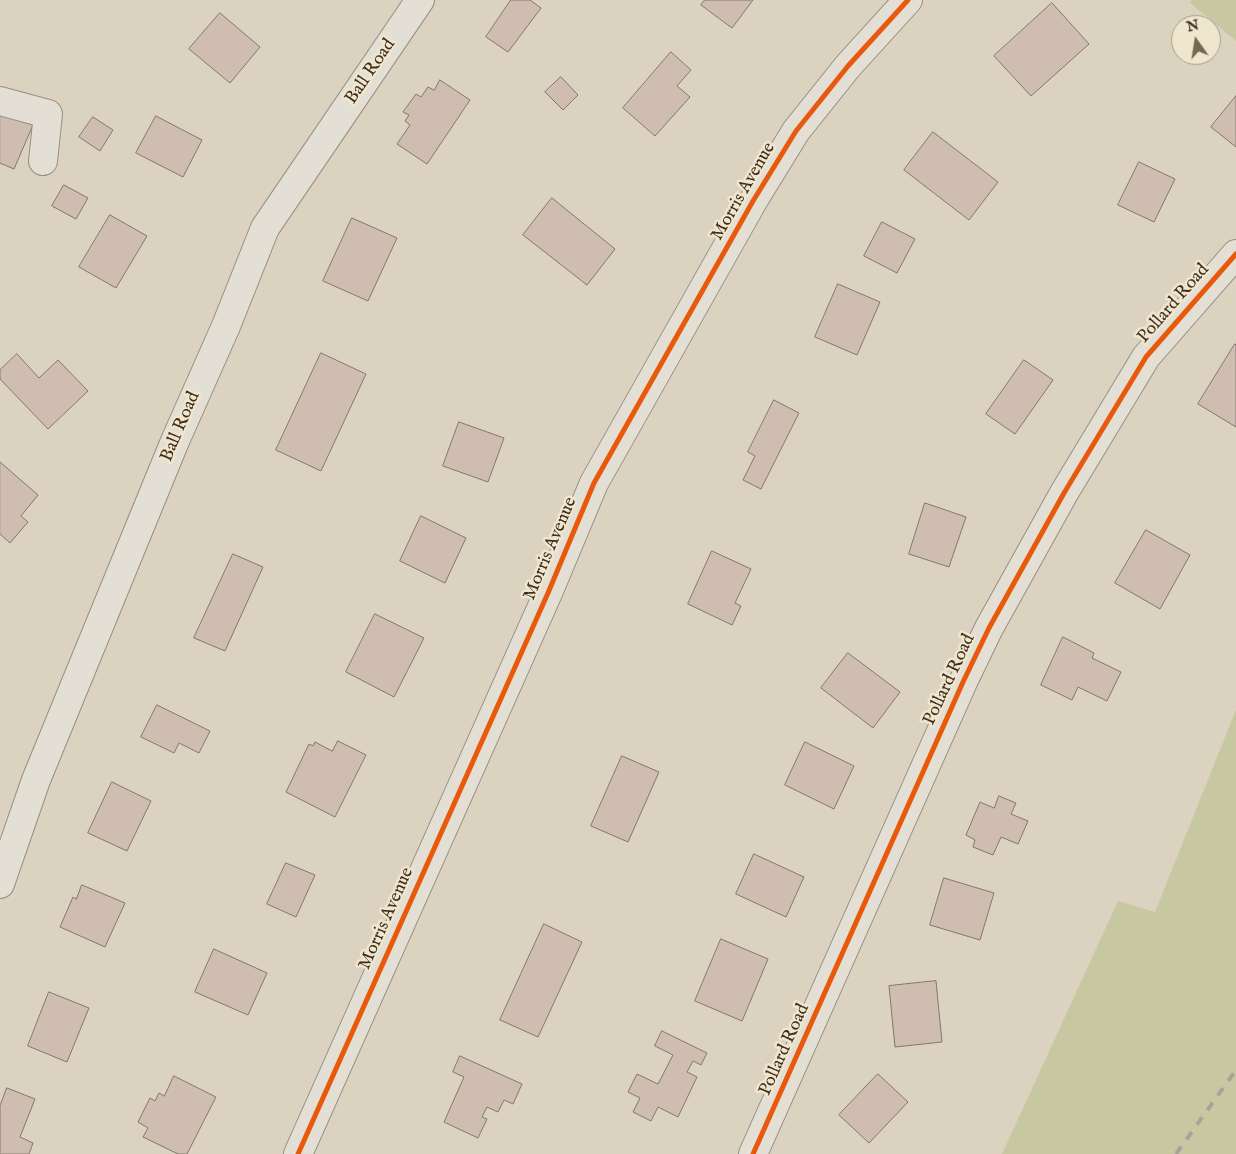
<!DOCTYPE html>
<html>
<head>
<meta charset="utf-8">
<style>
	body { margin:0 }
	#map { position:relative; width:1236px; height:1154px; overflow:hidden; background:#dbd3bf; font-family:"IM FELL English",serif }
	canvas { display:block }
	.north { position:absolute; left:1171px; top:15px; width:50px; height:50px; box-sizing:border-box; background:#efe6ce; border:1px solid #a99c88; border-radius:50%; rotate:347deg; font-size:14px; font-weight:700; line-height:20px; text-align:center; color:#412c1e }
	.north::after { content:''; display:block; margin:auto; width:18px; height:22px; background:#776656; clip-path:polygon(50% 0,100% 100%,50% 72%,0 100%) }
</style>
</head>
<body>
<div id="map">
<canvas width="1236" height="1154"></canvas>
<div class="north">N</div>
</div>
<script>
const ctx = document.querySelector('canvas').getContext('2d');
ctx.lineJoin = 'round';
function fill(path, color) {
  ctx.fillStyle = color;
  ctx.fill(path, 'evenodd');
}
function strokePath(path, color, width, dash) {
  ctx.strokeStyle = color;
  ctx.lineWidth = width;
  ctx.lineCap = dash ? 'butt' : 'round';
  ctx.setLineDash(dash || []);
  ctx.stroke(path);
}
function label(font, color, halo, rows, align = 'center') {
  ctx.font = font + ' "IM FELL English",serif';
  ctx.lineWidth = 5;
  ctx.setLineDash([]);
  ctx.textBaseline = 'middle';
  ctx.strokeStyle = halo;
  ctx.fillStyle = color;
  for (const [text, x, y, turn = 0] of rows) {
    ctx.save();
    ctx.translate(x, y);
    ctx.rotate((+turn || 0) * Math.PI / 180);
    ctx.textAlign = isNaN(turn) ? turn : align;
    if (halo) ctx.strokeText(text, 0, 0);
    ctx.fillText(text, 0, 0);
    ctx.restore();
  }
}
fill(new Path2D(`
	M1192 0H1236V41L1190 3Z
	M1236 710V1154H1002L1118 901 1155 912Z`), '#c7c8a2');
const building = new Path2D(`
	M511 0H530L541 8 508 52 486 37Z
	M705 0H753L732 28 701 5Z
	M1052 3 1089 44 1031 96 994 56Z
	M220 13 260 47 230 83 189 49Z
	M671 52 691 70 677 86 690 97 655 136 623 108Z
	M561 77 578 95 563 110 545 92Z
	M440 80 470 100 427 164 397 144 410 125 405 121 409 115 403 112 416 94 421 97 428 87 434 90Z
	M1236 96V147L1211 127Z
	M0 111 33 125 14 169 0 163Z
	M156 116 202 140 183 177 136 153Z
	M93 117 113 130 100 151 79 137Z
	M933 132 998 182 969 220 904 170Z
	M1139 162 1175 179 1154 222 1118 205Z
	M64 185 88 198 76 219 52 206Z
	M552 198 615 249 587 285 523 235Z
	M110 215 147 236 116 288 79 267Z
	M352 218 397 238 368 301 323 281Z
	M882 222 915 239 897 273 864 256Z
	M838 284 880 302 857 355 815 337Z
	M1235 344 1236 345V427L1198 404Z
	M321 353 366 374 321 471 276 450Z
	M17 354 39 378 58 360 88 391 48 429 0 379V370Z
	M1024 360 1053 380 1015 434 986 414Z
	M774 400 799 413 761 489 743 480 755 456 748 452Z
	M459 422 504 438 488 482 443 466Z
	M0 462 38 495 21 516 28 522 10 543 0 534Z
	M925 503 966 517 949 567 909 554Z
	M421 516 466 538 445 583 400 561Z
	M1146 530 1190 555 1160 609 1115 583Z
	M712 551 751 569 735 603 741 606 732 625 688 604Z
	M233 554 263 567 225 651 194 638Z
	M375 614 424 638 394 697 346 672Z
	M1063 637 1094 653 1092 658 1121 672 1107 701 1078 687 1072 700 1041 685Z
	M848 653 900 692 873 728 821 688Z
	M157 705 210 731 199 753 179 743 174 753 141 737Z
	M338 741 366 755 335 817 286 792 309 744 313 746 315 742 332 751Z
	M805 742 854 766 834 809 785 785Z
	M622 756 659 772 628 842 591 826Z
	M112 782 151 801 127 851 88 833Z
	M999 796 1016 803 1011 814 1028 821 1018 844 1001 837 993 855 973 847 975 840 966 835 980 802 994 808Z
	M754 854 804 877 786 917 736 894Z
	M286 863 315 875 296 917 267 904Z
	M944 878 994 893 980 940 930 925Z
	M82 885 125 903 105 947 60 927 73 897 76 899Z
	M544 924 582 942 538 1037 500 1020Z
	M721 939 768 959 742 1021 695 1001Z
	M214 949 267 973 248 1015 195 992Z
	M936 981 942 1042 895 1047 889 986Z
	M49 992 89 1008 67 1062 28 1046Z
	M662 1031 707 1053 701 1065 693 1061 687 1072 697 1077 678 1117 658 1107 651 1121 633 1112 640 1098 628 1092 637 1074 658 1084 673 1055 655 1046Z
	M460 1056 522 1084 513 1104 504 1100 498 1112 487 1107 482 1117 487 1119 478 1138 444 1122 464 1077 453 1072Z
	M878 1074 908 1102 869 1143 839 1115Z
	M174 1076 216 1097 187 1154H178L143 1137 148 1128 138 1122 150 1098 155 1101 159 1093 164 1096Z
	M7 1088 35 1099 20 1137 33 1143 29 1154H0V1106Z`);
fill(building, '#cfbdb1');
strokePath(building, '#80786c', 1);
const minor = new Path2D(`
	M0 101 48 114 43 161
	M0 884 36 780 175 441 226 326 265 228 420 0
	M298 1154 548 593 594 483 753 201 796 131 848 66 908 0
	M753 1154 963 682 989 628 1064 493 1146 357 1236 254`);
strokePath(minor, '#968f82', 30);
strokePath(minor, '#e3dfd5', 28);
strokePath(new Path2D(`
	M1176 1154 1236 1070`), '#a7a39a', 4, [9, 9]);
strokePath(new Path2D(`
	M298 1154 548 593 594 483 753 201 796 131 848 66 908 0
	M753 1154 963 682 989 628 1064 493 1146 357 1236 254`), '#e8590c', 5);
label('18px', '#412c1e', '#efe6ce', [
	["Ball Road",371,72,-56],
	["Morris Avenue",744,192,-60],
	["Pollard Road",1174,304,-49],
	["Ball Road",181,427,-67],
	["Morris Avenue",551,549,-67],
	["Pollard Road",950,680,-65],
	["Morris Avenue",387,919,-66],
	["Pollard Road",785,1050,-66]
]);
</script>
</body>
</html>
